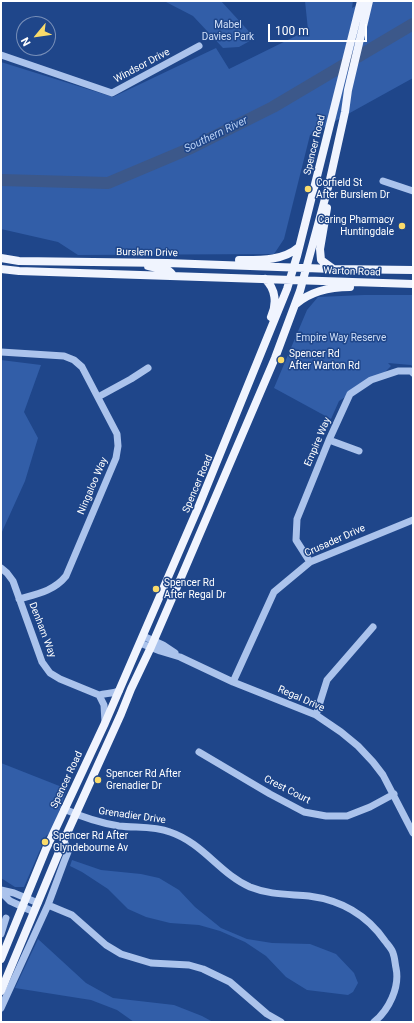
<!DOCTYPE html>
<html>
<head>
<meta charset="utf-8">
<style>
	body { margin:0 }
	#map { position:relative; width:414px; height:1023px; overflow:hidden; background:#1f468a; font-family:Roboto,sans-serif }
	canvas { display:block }
	.frame { position:absolute; inset:0; border:2px solid #fff; pointer-events:none }
	.north { position:absolute; left:16px; top:16px; width:40px; height:40px; box-sizing:border-box; background:#1f468a; border:1px solid #7990b9; border-radius:50%; rotate:241deg; font-size:11px; font-weight:700; line-height:16px; text-align:center; color:#fff }
	.north::after { content:''; display:block; margin:auto; width:14px; height:18px; background:#fadb6a; clip-path:polygon(50% 0,100% 100%,50% 72%,0 100%) }
	.scale { position:absolute; left:268px; top:24px; width:99px; height:18px; box-sizing:border-box; border:2px solid #fff; border-top:0; padding-left:5px; font-size:12px; line-height:14px; white-space:nowrap; color:#fff; -webkit-text-stroke:3px #1f468a; paint-order:stroke }
</style>
</head>
<body>
<div id="map">
<canvas width="414" height="1023"></canvas>
<div class="frame"></div>
<div class="north">N</div>
<div class="scale">100 m</div>
</div>
<script>
const ctx = document.querySelector('canvas').getContext('2d');
ctx.lineJoin = 'round';
function fill(path, color) {
  ctx.fillStyle = color;
  ctx.fill(path, 'evenodd');
}
function strokePath(path, color, width, dash) {
  ctx.strokeStyle = color;
  ctx.lineWidth = width;
  ctx.lineCap = dash ? 'butt' : 'round';
  ctx.setLineDash(dash || []);
  ctx.stroke(path);
}
function label(font, color, halo, rows, align = 'center') {
  ctx.font = font + ' Roboto,sans-serif';
  ctx.lineWidth = 3;
  ctx.setLineDash([]);
  ctx.textBaseline = 'middle';
  ctx.strokeStyle = halo;
  ctx.fillStyle = color;
  for (const [text, x, y, turn = 0] of rows) {
    ctx.save();
    ctx.translate(x, y);
    ctx.rotate((+turn || 0) * Math.PI / 180);
    ctx.textAlign = isNaN(turn) ? turn : align;
    if (halo) ctx.strokeText(text, 0, 0);
    ctx.fillText(text, 0, 0);
    ctx.restore();
  }
}
fill(new Path2D(`
	M167 1H221L255 38 239 47 223 48 193 16 166 2Z
	M305 1H353L352 8 366 1H413V78L310 135 284 239 274 254 78 255 58 242 1 229V62L113 97 216 48 229 69 308 30Z
	M364 295H413V367L411 365 388 363 391 366 384 373 339 401 331 419 274 388 307 310 318 297Z
	M1 360 41 365 24 412 38 438 25 481 1 534Z
	M1 763 67 789 52 831 46 836 24 887H15L1 878Z
	M72 860 101 870 141 874 159 878 179 890 195 907 221 928 247 939 272 943 310 944 336 954 354 973 358 983 353 992 348 995 307 990 286 977 266 956 245 942 220 931 199 925 170 923 146 917 128 909 108 889 82 872 70 866Z
	M38 939 86 983 113 998 174 1005 202 1016 213 1022H134L117 1010 91 1000 15 988Z`), '#325ea8');
strokePath(new Path2D(`
	M1 180 108 183 191 148 273 107 413 24`), '#3c588a', 12);
strokePath(new Path2D(`
	M1 55 112 93 199 46
	M383 181 413 191
	M1 352 64 356 74 360 82 367 117 434 118 446 116 458 66 576C54 591 37 594 19 599
	M98 397 131 379 148 368
	M329 440 359 451
	M310 562 296 540 297 519 329 440 350 394 371 380 398 371H411L413 373
	M1 568 7 573 13 581 42 662 50 673 60 679 99 695 104 705 105 722
	M143 636 163 645 175 653
	M140 643 160 651 180 657 233 682 316 715 341 732 358 746 373 762 383 775 413 833
	M233 682 274 592 310 562 413 520
	M99 695C106 693 112 694 119 691
	M316 715 327 680 373 627
	M199 752 270 794 304 812 326 816H347L370 807 394 794
	M64 809C82 817 100 823 119 826 136 828 154 826 170 832 203 843 220 874 250 887 270 895 288 894 309 896 340 900 367 915 385 941 388 945 392 949 393 953 395 958 395 964 396 968 400 987 389 1010 374 1022
	M1 890 14 893 38 903
	M1 892 10 901 34 912
	M48 905 72 915 106 945 121 954 151 963 189 965 203 969 230 982 267 1014 281 1022
	M1 934 6 918
	M1 1008 48 905 64 862 68 852 64 840`), '#abc3ec', 7);
strokePath(new Path2D(`
	M327 208 320 249 321 260 332 268
	M1 258 19 261 167 263 333 269 413 270
	M239 260C260 260 283 261 299 247
	M148 266C157 269 170 267 173 276
	M1 269 19 271 413 284
	M265 279C276 289 277 304 271 317
	M296 304C311 291 330 287 350 287
	M1 959 46 849 105 723 198 508 287 289 297 256 361 1
	M1 991 64 840 121 714 131 689 151 647 177 587 275 358 300 291 329 184 345 112 348 90 369 1`), '#f0f4fe', 8);
for (const [x, y, r, color] of [
	[308,189,4,"#fadb6a"],
	[402,226,4,"#fadb6a"],
	[281,360,4,"#fadb6a"],
	[156,589,4,"#fadb6a"],
	[98,780,4,"#fadb6a"],
	[45,842,4,"#fadb6a"]
]) {
  const dot = new Path2D();
  dot.arc(x, y, r, 0, 2 * Math.PI);
  ctx.fillStyle = color;
  ctx.fill(dot);
  strokePath(dot, '#1f468a', 1.5);
}
label('10px', '#d0dff8', '#1f468a', [
	["Mabel",228,25],
	["Davies Park",228,37],
	["Empire Way Reserve",341,338]
]);
label('10px', '#fff', '#1f468a', [
	["Windsor Drive",142,66,-28],
	["Spencer Road",315,145,-76],
	["Burslem Drive",147,253,1],
	["Warton Road",352,272,2],
	["Empire Way",318,442,-67],
	["Spencer Road",198,484,-67],
	["Ningaloo Way",93,486,-67],
	["Crusader Drive",335,541,-24],
	["Denham Way",42,630,69],
	["Regal Drive",301,699,24],
	["Spencer Road",67,780,-65],
	["Crest Court",287,790,27],
	["Grenadier Drive",132,816,8]
]);
label('10px', '#fff', '#1f468a', [
	["Corfield St",316,183],
	["After Burslem Dr",316,195],
	["Caring Pharmacy",394,220,"right"],
	["Huntingdale",394,232,"right"],
	["Spencer Rd",289,354],
	["After Warton Rd",289,366],
	["Spencer Rd",164,583],
	["After Regal Dr",164,595],
	["Spencer Rd After",106,774],
	["Grenadier Dr",106,786],
	["Spencer Rd After",53,836],
	["Glyndebourne Av",53,848]
], 'left');
label('italic 11px', '#b6cef3', '#1f468a', [
	["Southern River",216,135,-26]
]);
</script>
</body>
</html>
